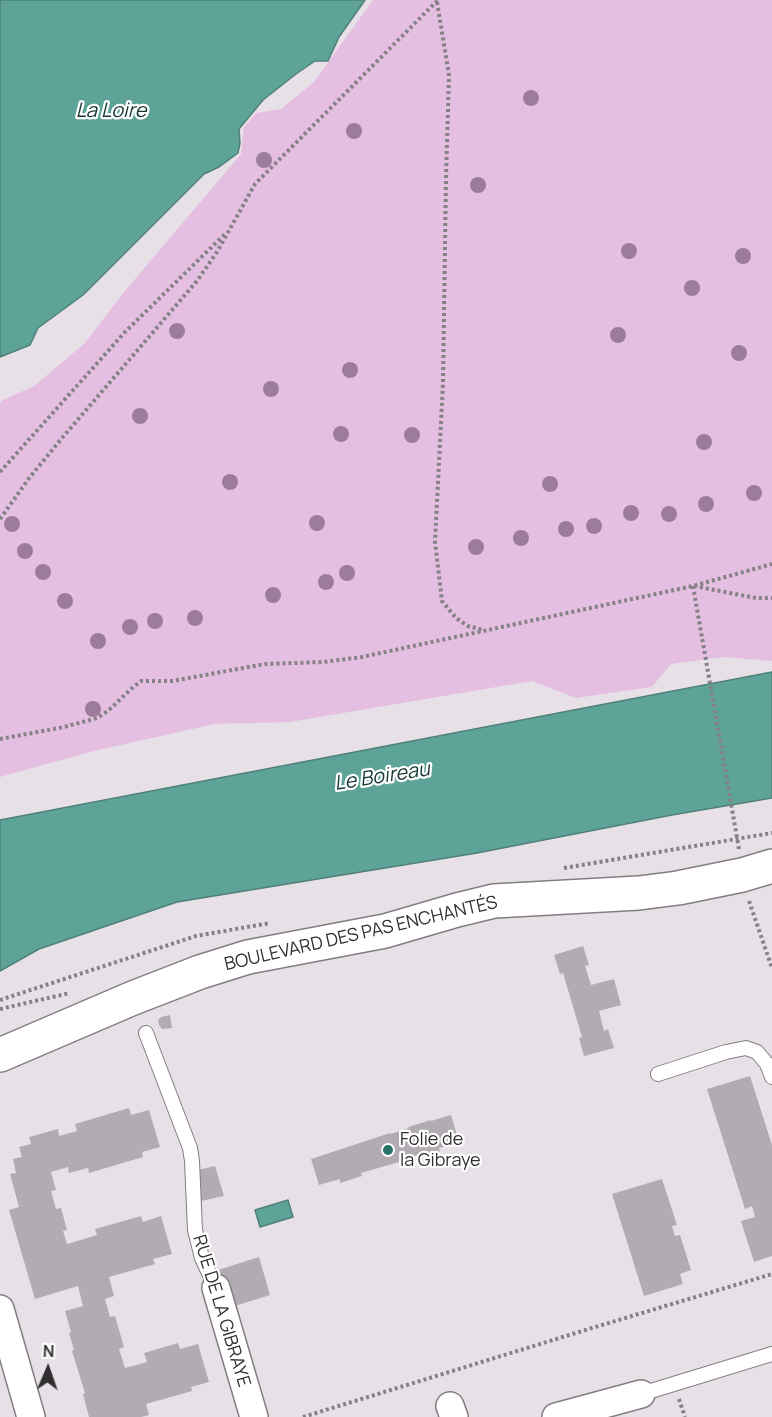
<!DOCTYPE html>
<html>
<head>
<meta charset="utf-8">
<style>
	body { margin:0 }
	#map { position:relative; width:772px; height:1417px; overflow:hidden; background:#e7e1e7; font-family:Manrope,sans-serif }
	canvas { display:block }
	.north { position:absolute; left:18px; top:1339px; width:60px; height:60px; -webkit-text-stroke:4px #fff; paint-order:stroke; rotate:2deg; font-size:16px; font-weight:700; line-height:24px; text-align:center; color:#302e30 }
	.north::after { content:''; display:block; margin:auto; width:21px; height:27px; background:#302e30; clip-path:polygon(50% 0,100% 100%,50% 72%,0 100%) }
</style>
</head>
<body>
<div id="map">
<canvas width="772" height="1417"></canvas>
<div class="north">N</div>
</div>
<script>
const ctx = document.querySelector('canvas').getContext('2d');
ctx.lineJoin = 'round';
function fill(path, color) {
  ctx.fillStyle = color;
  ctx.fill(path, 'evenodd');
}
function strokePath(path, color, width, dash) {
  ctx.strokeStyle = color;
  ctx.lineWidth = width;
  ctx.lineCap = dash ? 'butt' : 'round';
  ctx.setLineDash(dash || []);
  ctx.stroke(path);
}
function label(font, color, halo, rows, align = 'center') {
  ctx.font = font + ' Manrope,sans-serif';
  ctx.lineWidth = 4.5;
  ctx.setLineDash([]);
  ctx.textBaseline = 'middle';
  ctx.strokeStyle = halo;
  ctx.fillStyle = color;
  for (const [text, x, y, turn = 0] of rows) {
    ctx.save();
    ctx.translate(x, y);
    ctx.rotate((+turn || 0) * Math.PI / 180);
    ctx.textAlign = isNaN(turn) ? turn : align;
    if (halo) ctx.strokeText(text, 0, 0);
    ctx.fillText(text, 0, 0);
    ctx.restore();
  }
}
fill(new Path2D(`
	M373 0H772V661L724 657 671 664 652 687 576 698 532 681 290 722 215 724 94 751 0 777V404L3 400 34 386 85 343 124 292 241 154 244 127 256 113 281 109 314 82Z`), '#e4bfe1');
const water = new Path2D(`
	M0 0H365L339 37 328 61H315L296 74 263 100 239 129 240 143 238 153 219 167 204 174 83 295 38 328 30 345 0 357Z
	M772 672V798L672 815 477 853 177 902 39 949 0 971V820Z
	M288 1200 293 1217 260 1227 255 1210Z`);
fill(water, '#5da398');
strokePath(water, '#508079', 1.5);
fill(new Path2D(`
	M583 946 589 965 585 966 591 985 614 979 621 1005 599 1011 604 1031 608 1029 614 1048 584 1056 579 1038 582 1037 563 973 560 974 554 955Z
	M170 1015 172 1028 162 1029 159 1025 158 1020 161 1017Z
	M750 1076 772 1145V1256L754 1262 741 1221 755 1217 752 1206 745 1209 707 1089Z
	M129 1108 131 1115 149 1110 160 1147 142 1152 143 1157 89 1173 88 1168 69 1173 68 1167 51 1172 56 1190 51 1191 56 1209 61 1208 67 1230 63 1231 67 1244 97 1235 95 1229 141 1216 143 1222 161 1216 172 1254 153 1259 155 1264 109 1277 114 1296 105 1299 110 1317 115 1316 124 1347 119 1349 125 1368 147 1362 144 1353 178 1343 180 1349 198 1344 209 1382 191 1387 192 1391 146 1404 149 1415 141 1417H89L83 1394 85 1393 72 1351 74 1350 69 1333 71 1332 65 1311 83 1306 78 1286 35 1299 9 1210 19 1207 10 1174 16 1173 13 1159 22 1157 19 1147 31 1144 29 1137 58 1129 59 1136 77 1131 75 1124Z
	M451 1115 459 1142 439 1148 440 1152 419 1158 418 1155 399 1161V1162L361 1173 362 1176 340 1183V1179L319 1185 311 1159 390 1133 391 1134 409 1128 408 1127 431 1120V1121Z
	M215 1166 224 1196 201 1201 198 1170Z
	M662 1179 677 1225 672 1226 675 1236 680 1235 691 1270 680 1274 683 1284 644 1296 612 1194Z
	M259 1257 270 1295 235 1306 215 1271Z`), '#b2acb2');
const service = new Path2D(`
	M146 1033 190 1148 192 1161 195 1230 202 1258 216 1288
	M658 1074 726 1052 746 1048 757 1052 767 1064 772 1077
	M641 1394 772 1354`);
const minor = new Path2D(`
	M216 1288 254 1417
	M0 1309 31 1417
	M450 1406 454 1417
	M556 1417 641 1394`);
const secondary = new Path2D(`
	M0 1055 133 998 200 972 248 957 385 931 457 910 494 901 639 893 678 888 742 875 772 866`);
strokePath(service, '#837d82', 16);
strokePath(minor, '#837d82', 30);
strokePath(secondary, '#837d82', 36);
strokePath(new Path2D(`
	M437 2 449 75 446 179 443 383 435 542 442 601 456 618 468 626 483 630
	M0 472 125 332 226 233
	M0 519 30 477 62 438 197 281 217 252 255 184 438 0
	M693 586 739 849
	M694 586 756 598H772
	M0 739 64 727 97 718 108 711 131 689 141 681H172L265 664 323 662 362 657 693 586 772 564
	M564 868 772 833
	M749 901 772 968
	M0 1000 196 936 270 923
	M0 1009 70 993
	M679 1399 685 1417
	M303 1417 592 1328 772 1274`), '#858185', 4, [3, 3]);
strokePath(service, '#fff', 14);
strokePath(minor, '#fff', 27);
strokePath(secondary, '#fff', 33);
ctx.fillStyle = '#9c7c9a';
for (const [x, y] of [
	[531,98],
	[354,131],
	[264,160],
	[478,185],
	[629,251],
	[743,256],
	[692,288],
	[177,331],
	[618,335],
	[739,353],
	[350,370],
	[271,389],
	[140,416],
	[341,434],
	[412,435],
	[704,442],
	[230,482],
	[550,484],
	[754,493],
	[706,504],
	[631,513],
	[669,514],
	[317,523],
	[12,524],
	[594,526],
	[566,529],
	[521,538],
	[476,547],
	[25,551],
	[43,572],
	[347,573],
	[326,582],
	[273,595],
	[65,601],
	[195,618],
	[155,621],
	[130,627],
	[98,641],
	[93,709]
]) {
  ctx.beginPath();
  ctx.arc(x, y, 8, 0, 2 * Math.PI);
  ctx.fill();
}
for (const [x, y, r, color] of [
	[388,1150,6,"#2a7167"]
]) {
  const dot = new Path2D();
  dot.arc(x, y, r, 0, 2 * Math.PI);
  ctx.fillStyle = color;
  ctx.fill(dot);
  strokePath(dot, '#fff', 2);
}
label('18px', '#302e30', '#fff', [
	["BOULEVARD DES PAS ENCHANTÉS",361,934,-13],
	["RUE DE LA GIBRAYE",221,1311,73]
]);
label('18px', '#302e30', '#fff', [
	["Folie de",400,1140],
	["la Gibraye",400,1161]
], 'left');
label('italic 20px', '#143732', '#fff', [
	["La Loire",111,111],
	["Le Boireau",382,777,-9]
]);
</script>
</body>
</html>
